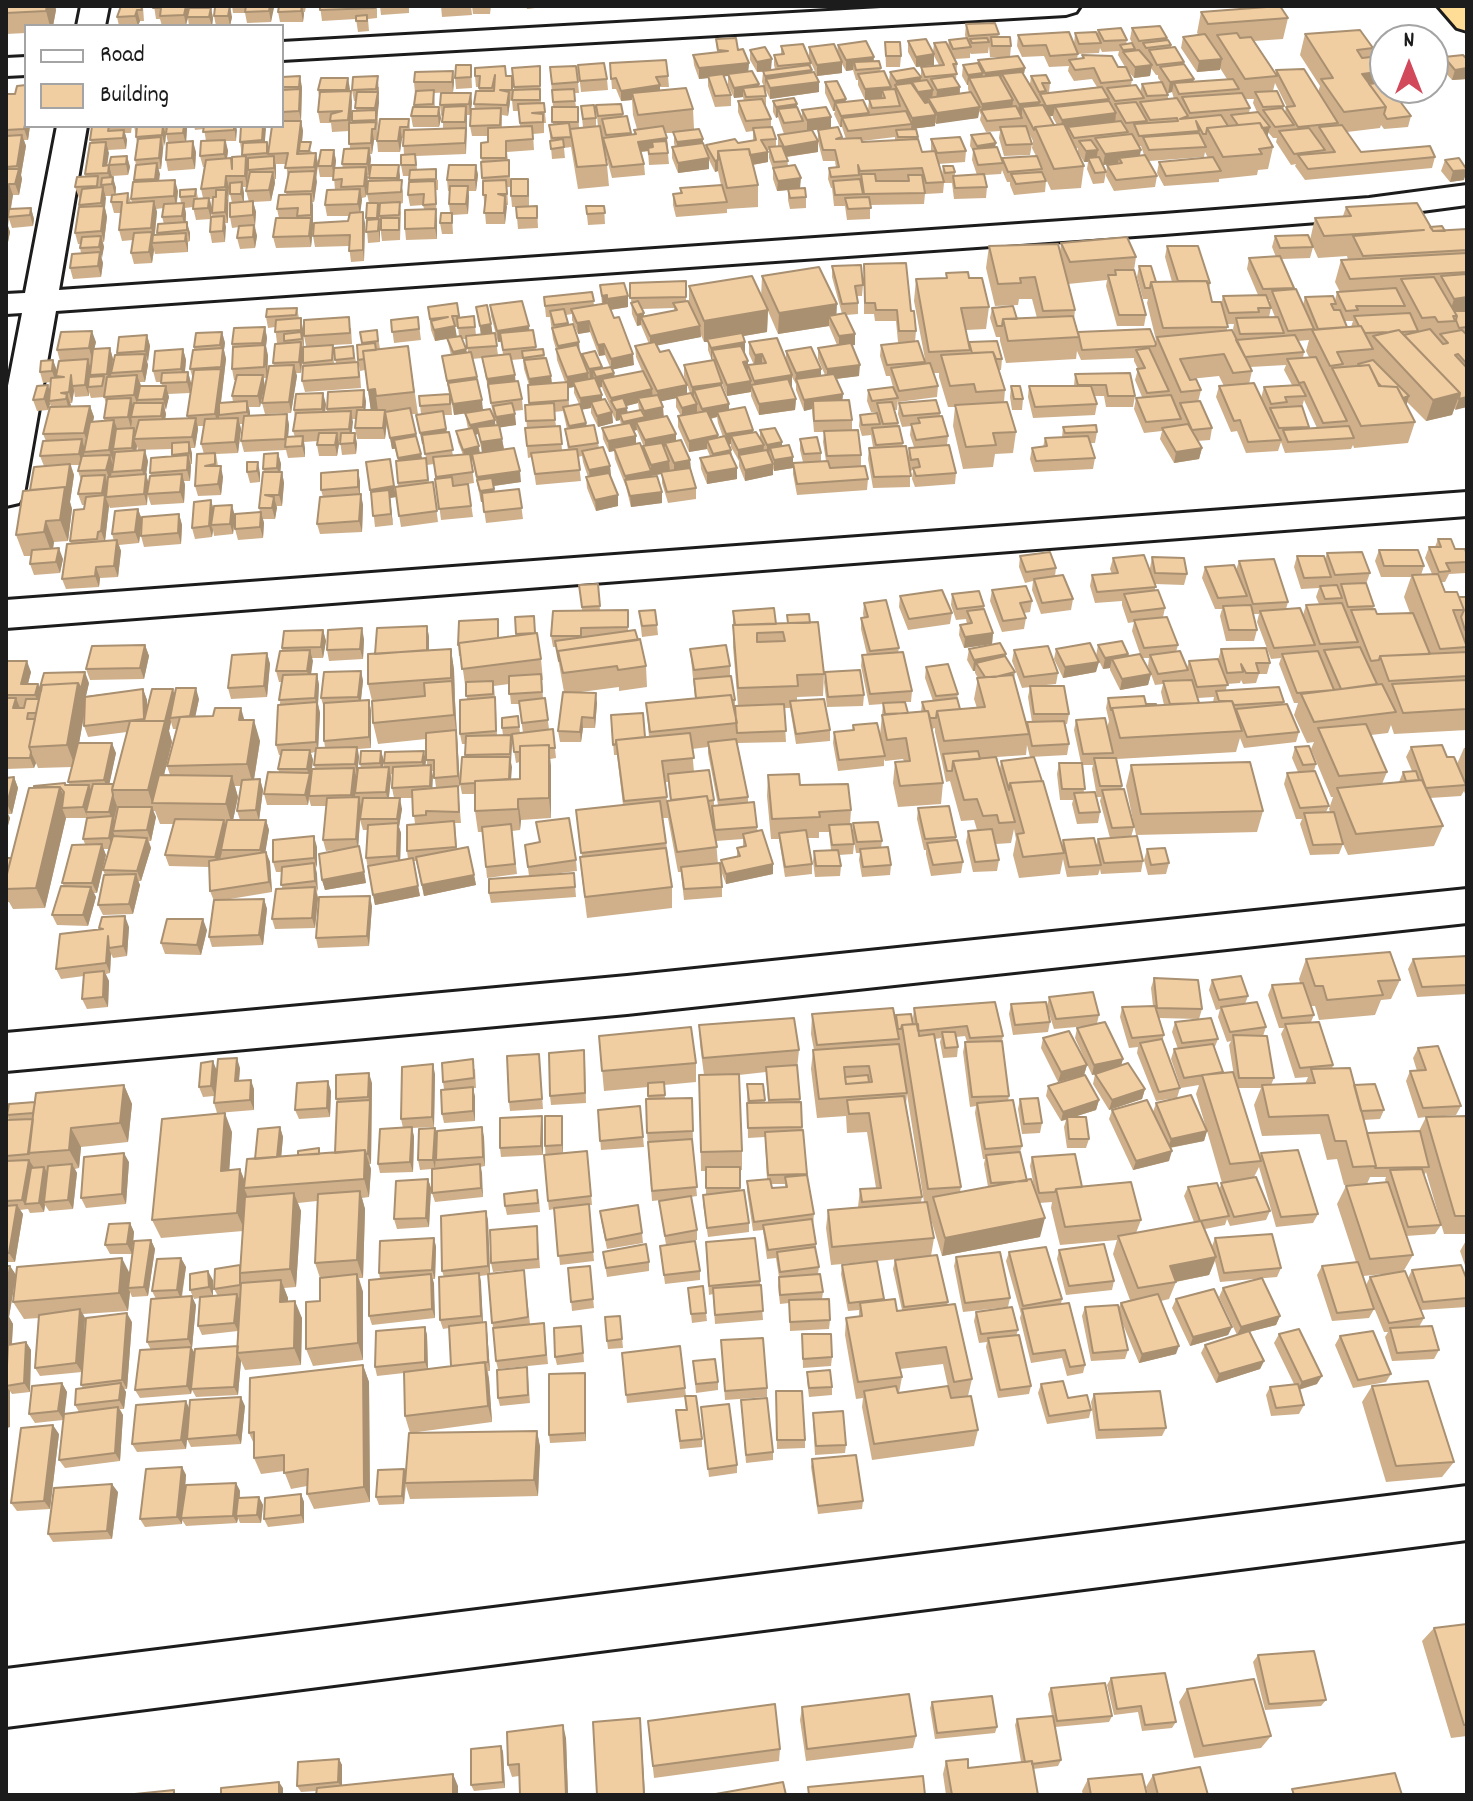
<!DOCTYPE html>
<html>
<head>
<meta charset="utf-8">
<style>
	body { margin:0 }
	#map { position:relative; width:1473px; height:1801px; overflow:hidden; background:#fff; font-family:Dekko,sans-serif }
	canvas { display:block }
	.frame { position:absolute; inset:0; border:8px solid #1c1c1c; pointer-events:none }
	.legend { position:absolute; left:24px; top:24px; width:260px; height:104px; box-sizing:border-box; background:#fff; border:2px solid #a4a4a4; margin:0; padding:10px 14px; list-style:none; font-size:24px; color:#1c1c1c }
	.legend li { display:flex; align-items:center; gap:16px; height:40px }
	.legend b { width:40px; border:2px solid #a4a4a4 }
	.north { position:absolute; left:1369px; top:24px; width:80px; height:80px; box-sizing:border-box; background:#fff; border:2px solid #a4a4a4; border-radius:50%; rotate:0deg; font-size:22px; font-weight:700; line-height:32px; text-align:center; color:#1c1c1c }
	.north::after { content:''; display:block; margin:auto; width:28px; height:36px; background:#d1495b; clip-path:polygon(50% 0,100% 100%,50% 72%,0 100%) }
</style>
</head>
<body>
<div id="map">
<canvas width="1473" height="1801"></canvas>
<div class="frame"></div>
<ul class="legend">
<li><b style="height:10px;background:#fff"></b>Road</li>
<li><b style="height:22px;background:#f1cda2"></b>Building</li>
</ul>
<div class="north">N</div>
</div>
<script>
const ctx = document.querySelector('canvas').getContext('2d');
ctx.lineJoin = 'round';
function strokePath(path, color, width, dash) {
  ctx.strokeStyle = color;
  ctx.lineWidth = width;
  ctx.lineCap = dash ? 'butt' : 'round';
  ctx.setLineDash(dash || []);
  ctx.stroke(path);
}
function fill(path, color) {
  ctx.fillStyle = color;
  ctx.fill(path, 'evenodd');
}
const minor = new Path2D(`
	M81 6H109L105 26H77Z
	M916 6H1080L1076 12 1066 15 282 60V42Z
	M26 57V75L6 76V58Z
	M57 126H87L59 290 1164 214 1369 198 1467 185V205L1369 218 1164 234 56 311 24 494 19 503 6 506V396L22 313 6 314V294L25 293Z
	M1467 492V516L6 628V600Z
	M1467 889V923L627 1014 6 1071V1033L627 976Z
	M1467 1486V1540L6 1727V1669Z`);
const trunk = new Path2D(`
	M1438 6H1467V31L1457 28Z`);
strokePath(minor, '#1c1c1c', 6);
strokePath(trunk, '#1c1c1c', 6);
fill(minor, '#fff');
fill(trunk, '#ffdd96');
fill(new Path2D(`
	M6 6H55L56 10 53 26H26V33L6 34Z
	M121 6H149L143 7 144 21H140L138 26H119L117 17Z
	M154 6H189L190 8H211L213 18 212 26H189L188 18 186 25 162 26 160 19H156Z
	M232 6H273L271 22 247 23 245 13H233Z
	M279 6H306L305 12H304L303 22H280L278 12Z
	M320 6H377V18L368 19 369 31 358 32 356 19 322 21Z
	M380 6H409V13L381 15Z
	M441 6H471L472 15 442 17Z
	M472 6H491L490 14H473Z
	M526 6H535V8L527 9Z
	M541 6H572L541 7Z
	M215 7 232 17 230 26H216L214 16Z
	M1201 12 1288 18 1283 39 1254 41 1276 74V70L1318 92 1320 86 1300 55 1305 34 1373 48 1371 57 1385 88 1411 116 1408 127 1384 129 1381 125 1380 128 1347 132 1361 152 1435 157 1432 168 1305 180 1295 166 1296 164 1291 165 1276 142 1277 138H1273L1268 132 1267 137 1273 147 1268 169 1258 170 1257 175 1219 179V182L1164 186 1157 173 1159 162 1208 158 1205 152 1204 157 1149 161 1157 176 1155 187 1114 191 1106 176 1107 165 1118 163 1103 165 1106 172 1104 183 1093 184 1087 169 1088 162H1084L1078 152V148L1076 149 1084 166 1081 188 1051 190 1042 170 1046 181 1045 192 1014 195 1010 185V182H1007L1002 170 1001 174 985 175 987 187 986 198 954 199 952 183H944L943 193 925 194 924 204 870 205V219L847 220 845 206H834L832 188H831L828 179 829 168H836L835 161H823L818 142V152L787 157 788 166 800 189 806 197V208L790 209 788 200V190L777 191 773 179V169L769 158V150H767L768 162 753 165 758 185V207L727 209V213L676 217 673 205V194L680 193V188L721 185 718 171 715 172 709 160V169L678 173 672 158V147H675L674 143V133H666L669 164 649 165 648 151 641 152 644 164 645 175 612 178 605 152 607 165 609 186 578 189 571 147 564 148 565 158 552 159 549 125H553L552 107H553L550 67 578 82 579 93H574L576 107H578L579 128H583L581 106 596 118V127H598L596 105 621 104 623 117 627 116 631 135H634V130L637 129 633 115 632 100 621 101 616 89H612L610 63 668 76 669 87H660V91L693 109 694 129 703 139V143L706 151V145L738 143 753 140V131L746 132 738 112V101H744L743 97 734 98 728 85V76H724L731 95V106L715 107 708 86V78L699 79 694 65 693 55 717 52 716 39 738 50 749 63 748 71 766 96V107L771 119V127L776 139V146H778V135L784 134 778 117 776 118 773 112V101L797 104V108L802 119V110L831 117V128L812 130 818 141V130L842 137V139H846L842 127H840L834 114 835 111H833L825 93V82L846 102 869 113V115H870L868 110 869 100H865L858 85V80H856L853 70 846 71 842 64V73L817 76 809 58V47L837 52 838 45 874 61 881 68 880 72 889 82 890 72 921 77V67L939 65 934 56V65L916 67 908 52V41L933 52 934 43 948 46 949 40 966 39 965 35 966 24 999 34 998 37 1011 46 1010 57 1025 68 1024 74 1030 84 1031 76 1050 83 1049 93 1097 87 1092 79 1074 81 1068 71 1069 66 1049 67 1044 56 1022 57 1017 46 1018 35 1074 44 1075 33 1097 34 1098 30 1127 40 1126 44 1136 50 1130 39 1132 28 1167 38V41L1171 45V48L1184 62V64L1194 82 1227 79 1220 68V70L1197 72 1181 48 1183 37 1199 35 1197 33ZM989 46 990 57H1006L978 60V63L963 65 962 76 967 85H968V89L969 92 960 94V87L956 81 957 64 955 59 970 58V53L971 54 988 53ZM1100 48 1102 52 1119 51 1118 55 1125 67H1118L1082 55V59H1077L1078 54 1099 53ZM1151 68 1156 75H1158V78L1161 82 1142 84 1140 92 1131 85 1132 80 1127 70 1134 78 1150 76ZM1275 83 1287 107H1286L1285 112 1283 110 1284 106 1273 91ZM1164 87 1168 93 1172 92 1174 99H1168V95ZM1245 99H1254L1253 103 1257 112 1249 113 1250 108ZM979 111 981 115 980 120 986 132 1000 131 999 138 1004 156 1030 155 1032 144 1026 127 1033 141 1032 148 1036 156 1002 158V161L971 135 970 146 973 151 972 160 977 175 955 176V172L943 166 942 176 938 164 965 162 966 151 931 139V151L922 152 918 137 911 129 935 126V123L978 118ZM1049 116H1053V118L1057 125H1054ZM895 137V141L862 142V141ZM1139 146H1141L1144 155H1140Z
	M885 42 901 56 900 67H886Z
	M781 46 811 63 812 73 819 92 770 99 762 82 763 72H757L750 60V50L771 70 775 69 774 65V55L781 54Z
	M1444 57 1467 59V79L1452 80 1441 68Z
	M471 65 472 88 456 89 455 78Z
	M578 65 607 79 608 90 581 92Z
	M540 66 541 103H544L546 123H544V133L533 134 534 150 507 152 511 187H507L508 205H506L505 224H486L482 178 481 143 488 142V136H472L470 126 475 109 474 104 479 91V87H476L475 76H506L513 87V92L514 90 512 68ZM512 100 513 111H519L520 126 502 127V115L508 116 510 101Z
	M453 71 454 82 453 92 434 93 435 107 441 118 439 127H413L411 116 415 107V93L414 82Z
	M282 77 302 87 301 121 303 131 302 142 313 153H316L318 164 314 202H312L313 228 311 247 276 248 273 237 279 218 277 209 286 195 288 178 286 164H276V179H275V183L271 201 253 202 256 212 255 226 257 236 255 248 240 249 237 238 239 227 232 228 230 217 232 203 230 194V187H229L228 223H225V242L212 243 210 232 211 219 196 220 193 207 185 208 186 214V222L190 233V241L188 242V252L155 254 154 250 152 263 134 264 131 253 133 240 122 241 119 230 121 213H114L111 202 112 196H105V208L107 217 104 242H103L104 247 101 258 103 263 101 277 73 279 70 268 81 253 80 248 81 244H78L75 233 80 207 81 198H79L75 187 85 177V174L91 143 92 126H132L131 133H125L127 140 126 149 108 150 107 166 109 165 112 177 116 188V194L128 193 131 203H132L131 199 136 165 135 160 137 142 134 126H187L186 142 196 152 195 169 168 171 166 160 168 143 166 133H165L161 169H158L159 181 178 191 177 203H181L180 197 196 189 198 198H203L201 189 204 167H203L200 156 206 141 204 129 195 130 194 126H265V142H267L269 149 282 126ZM236 127H240V142L242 156 232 164 227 158 228 151 226 141H236ZM243 187H247L246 191 249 202H244ZM210 199H213L212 217H211L212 208ZM164 208 162 217 164 224 157 233V235H155L157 212 156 209Z
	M348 78 349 91 352 102 351 123H352V111H356V101H354L352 90 379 87 377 140H374L372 154H370L371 159 369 175H367L366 197 362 198 360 212 365 223 364 261 351 262 349 246 315 247 313 236 348 221 349 216H327L325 205 335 190 334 177H320L318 166 334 150 336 161 335 168H343L342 164 350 149 349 131 332 132 331 123H320L318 112 320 101 318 90Z
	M471 93 472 103 470 115H467L466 154 416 156 417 170 438 180V190H436L437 239 406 240 405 229 424 209 423 205 410 206 408 195 409 176H403L401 165 404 155 403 138H402L400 152H378L377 141 409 119 410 130 443 129V115L441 116 440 105Z
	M6 94 26 126H30L28 140H24L26 146 21 175 22 179 19 195H13L11 209 31 208 34 219 33 226 12 228 9 219 8 226 10 232 7 247H6Z
	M127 156 130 167 128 175 112 176 109 165Z
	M1445 160 1464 180 1450 182 1441 171Z
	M476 165 478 175 476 191H469L468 214 452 215 453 234H442L440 223 450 213 449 204 450 191H448L447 180Z
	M400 176V180L403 191V203L400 204 401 213 400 240 382 241 379 216 380 204H378L380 230V242L368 243 366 218 369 203 367 194 369 178Z
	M529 190V207L537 206 538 228 518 229 517 218 528 207H512L511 196Z
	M586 206H604L605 224 588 225Z
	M1346 207 1445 231 1467 250V407L1454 409 1452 415 1426 421 1407 402 1406 405 1415 422 1408 443 1354 448 1353 445 1351 449 1285 453 1281 442 1278 451 1246 453 1237 431 1231 432 1216 397 1219 386H1224L1219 376 1190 379 1201 390 1198 402 1212 428 1210 440 1197 441 1202 448 1199 459 1174 463 1160 439 1162 431 1144 433 1134 409 1136 398 1142 397 1135 380 1138 369 1134 361V358L1081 360 1077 351 1076 359 1006 363 1000 341V337H996L990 318 992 308 1017 319 1037 318 1032 299H1019L1018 305 995 306 986 268 989 246 1060 253 1061 243 1136 257 1134 270 1146 315 1144 326H1117L1106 286 1107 280 1068 284 1075 310 1074 319 1078 332 1156 344V340L1147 303 1148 299H1143L1137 277 1139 266 1156 282H1172L1165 257 1167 246 1210 283 1209 290 1212 302 1221 304 1223 296 1258 295 1247 269 1249 258 1276 257 1272 247 1275 236 1313 247 1310 258 1282 259 1294 288V290L1303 305 1305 297 1335 300 1337 292H1340L1335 282 1341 260H1348L1347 256 1318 258 1310 240 1315 218 1343 216ZM1268 300H1270L1269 302 1275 317H1269L1271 308ZM1344 321H1353L1351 327H1347ZM1227 324H1234L1233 329 1236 339 1227 331ZM1309 340 1306 351 1309 357 1303 358 1304 352 1298 341ZM1286 365 1284 370 1292 385 1264 387 1261 398 1249 384 1252 371 1250 367ZM1304 400 1317 428H1309L1302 407Z
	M864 264 911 311 916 331 915 342 925 359 914 301 916 279H946V273L969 278 989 307 986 329 966 330 969 344 1002 359 1001 370H999L1005 390 1004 402 1016 432 1013 453 995 454 993 467 963 469 953 426 955 407H948L939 377V373H934L938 386 937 397 898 402V399L897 410H894L898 423 903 446 908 458 909 448 914 447 910 435 911 426 902 427 898 414 899 403 940 413V416L948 436 947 445 956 473 955 484 915 487 912 479 913 470 910 471V487L873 488 868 459 869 448 873 447 871 435 862 436 859 426 860 415 876 413V412H871L867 401 868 390 893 387 890 376H886L880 356 881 345 912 342H898L896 321H875L874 314H864Z
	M832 266 863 285 862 296H857L858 303V314L846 315 855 345H852L859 376 836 379 843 394 842 400 852 420V430L861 455V466L868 479 867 490 797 495 793 474V468L774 471 773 468V475L745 481 739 466V461L731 447V444L729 445 731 450 737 479 707 484 701 469 700 458 710 456 707 449 689 452 678 427V416H681L676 407V398L661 401 663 407V416L676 434V441L690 460 691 471 696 488V499L668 503 662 483V474L651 476V474V476L662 492V503L631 507 626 487 615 459 614 451 609 452 603 439 602 428 621 425 620 420 616 421 612 413 613 423 598 427 591 413V408L582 409 587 426 598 443 599 448 610 466 611 477 618 506 596 511 587 488 586 477H588L583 462 582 456 578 457 581 481 536 485 532 457 528 458 525 428H527L525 405H529V385L524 369 523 359 511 360 515 381 522 399 523 410 514 411 516 425 500 427 504 449 521 482 494 486 495 492 519 489 523 519 486 523 483 502H481L472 459H471L474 483 468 484 473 517 441 520 434 464 427 465 429 483 433 482 438 522 401 527 396 497 390 498 393 525 375 527 372 500 396 495 398 487 396 461H398L395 449H392L387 421 385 439H357L355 428 356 419H352V433H355L357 444 356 454 342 455 340 441H339V444L337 456H319L317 445 318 441 304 442 305 457 288 458 286 450 244 452 241 441 243 424H240L241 429 238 453 216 454 218 466 223 477 221 495 198 496 195 486 204 454 201 444 204 426H198V429L195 448H191L192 464H191L190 481H184L185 485 184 503 151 505 148 496 147 505 110 508 109 506 105 541H114L112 534 138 509 142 520 139 543 119 545 121 551 118 577 100 578 99 587 66 589 62 579 71 544 70 541 84 509 85 505H82L78 494 81 480 78 471 80 465H71L74 475 70 502 72 509 68 541 54 542 53 549 63 559 60 573 34 575 30 564 31 556H24L16 535 30 490 44 466 40 456 46 441 43 434 51 407 50 404 48 410 37 411 33 400 48 385 50 392 51 382 43 383 40 372 53 360 57 371 60 361 57 350 96 342 94 349 110 348 113 359 112 369 118 355 117 353 147 335 150 346 147 362 148 365 145 382H140L141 386H162L161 382H156L153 371 183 349 186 360 185 372H188L191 383 190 393 168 394 169 397 165 410 166 414 165 419 188 418 187 416 193 379 190 369 194 350V347L222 332 225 343 224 350 226 359 221 403 233 402 232 396 236 380H234L232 369V344L265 327 267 338 266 346 268 356 267 376 274 366 273 363 285 343H277L275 327 268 328 266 317 297 308 299 318 303 329 304 347 306 346 304 336 351 328 352 344 333 345 334 363H336L334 348 353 346 356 362 360 373 361 388 305 392 302 381 303 350 301 373H296L297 376 291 413 265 414 262 403 267 378H264L260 407H249L250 416 287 414 289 425 288 437H295L293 431 295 418 294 410 326 404 325 412H327V409L366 401 365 410H371L365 370 360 371 358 360 362 345 360 332 377 330 380 349 408 346 418 414H411L422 458H426L416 415 421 414 419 396 449 394 442 356 451 355 447 339 435 341 431 330 428 307 457 303 460 317 474 316 476 335 481 334 476 307 491 324 492 333H495L498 355 503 354 501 342H498L491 316 490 305 529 330H533L536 350 543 349 545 358 551 376 552 383 565 382 557 360 556 349 553 339 550 317H546L544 297 592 292 594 305 602 304 600 285 628 296V307L611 310 634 365 613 369 615 377 642 371 636 357 635 346 649 344 641 325 637 326 632 314 630 283 686 281V301L689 302V286L761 297 762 276 836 314H842L832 277ZM674 308V311L644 316 642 309ZM768 311 778 334 829 326 837 345 818 348V359L825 375 821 376 786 351V359L749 342V354L754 365H748V375V361L744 353H745V342L743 336 767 332ZM572 314V320L578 334 590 332 599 356 605 355 610 367 602 368V367L582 354 583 359 568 325 566 315ZM455 327H458L459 336 456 337ZM701 335 704 342H708V350L712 361 684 365V376L690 393H687L660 352 657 345 701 337ZM462 339H466L468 352H467ZM482 358 493 414 497 425H495L483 410 472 359ZM792 377 796 384V390L804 411 812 409 814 432H824L823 442 826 461H821V453L800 439V450L803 462 793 463V457L782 446V442L760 430V439L753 432V430L729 410 722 389V384L727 396 751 392V384V396L759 415 795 410 796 399 791 386H792ZM574 387V393L579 404 569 406 568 388ZM602 387 603 390 611 408 612 411 602 400 598 388ZM74 391 75 397 89 396V392L91 398 104 397 106 403 104 418V421H93L94 417 90 406H70V403H72ZM451 400 454 415 465 413 468 429 456 431 458 442 463 455 453 456 449 432H447L444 415H452ZM638 403 639 410 628 413 626 406ZM563 411 567 429H565L568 450H562L560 426H556L554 412ZM717 417 718 423 723 437 718 438 711 419ZM637 430 644 447V453L636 444 633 431ZM478 434 482 452 480 453 475 435ZM137 446 138 450 172 449V456L150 473 151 476 149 483 146 475 148 461 136 451Z
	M418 317 421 340 394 343 391 320Z
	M1075 374 1135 396 1133 407H1106L1104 396H1094L1097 404 1095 415 1033 418 1028 397 1029 386H1074Z
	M1011 386 1023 399 1022 410H1012L1010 397Z
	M1063 427 1097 432 1095 443H1090L1095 458 1093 469 1034 472 1030 459 1032 448 1043 447 1045 438 1062 437Z
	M278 453 281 464 280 472H282L284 483 282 506H277L275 519H263L264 523 263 538 238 540 235 529 260 512 259 508 264 472 263 469Z
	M247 462 260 473V482L250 483 247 472Z
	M360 481V494L363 505 362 532 320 534 317 524 323 497 321 490Z
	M211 500 213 508 235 516 233 534 214 536 213 530 212 537 195 539 192 528Z
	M179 514 182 525 181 544 144 547 141 536Z
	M1438 539 1455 549 1465 550 1467 545 1466 573 1449 574 1445 582H1441L1445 592 1459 597H1467V640H1465L1467 646 1466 652 1467 649V730L1394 734 1391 725 1388 733 1371 735 1387 772 1382 784 1399 782 1403 772 1412 771 1406 757 1411 747 1447 757 1457 764 1464 748 1467 747V799L1464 791 1461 796 1430 798 1443 826 1434 846 1348 855 1343 844 1339 854 1310 855 1300 824 1302 819H1296L1284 784 1287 773 1298 772 1292 758 1295 747 1316 764 1314 771 1329 806 1326 812H1330L1329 809 1333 797H1331L1311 749 1314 742 1307 743 1294 715 1298 703H1294L1279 664 1281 658 1271 659 1257 622 1259 614H1253L1257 630 1254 641H1226L1220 616 1222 609H1215L1202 578 1205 567 1236 570 1239 561 1288 602 1286 609 1303 615 1306 605 1319 604 1316 597 1319 588 1301 589 1294 567 1297 556 1325 560 1327 553 1370 573 1366 584 1374 606 1373 609 1377 614 1410 613 1404 597 1411 577H1381L1375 561 1379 550 1424 566 1421 575 1432 574 1425 558 1429 547H1435Z
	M1020 556 1056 568 1055 576 1073 599 1071 610 1041 614 1032 590 1033 581 1025 583 1019 567Z
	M1152 557 1187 574 1184 585 1155 584V591L1165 608 1163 617 1178 645 1176 652 1187 668 1189 661 1218 660 1221 649 1270 663 1267 674H1259L1256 683 1243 684 1241 680 1240 683 1227 684 1226 690 1284 702 1283 704 1299 732 1296 742 1244 748 1240 738 1236 752 1117 759 1122 786 1121 790 1134 827 1131 837 1143 861 1141 872 1101 874 1100 869 1098 875 1067 877 1063 859 1060 874 1019 878 1013 855 1016 839 1014 829 1011 843 996 844 994 836 999 860 997 871 973 872 966 842 968 831 977 830 974 820 961 821 950 781 946 782 942 762 935 732V728L932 729 943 783 941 804 898 807 893 783 895 762 904 761 903 759 885 761 884 759V766L838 771 833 743 834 732 852 731 853 725 880 735 883 704 869 705 861 666 862 655H867L861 629V618H864L863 614 864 603 899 648 898 653 912 691 911 702H905L908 713 921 712 922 702 933 701 925 678 926 667 958 694 957 699 960 709 977 708 974 699 978 678 975 673V671H973L967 660 969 649 1006 657 1015 672 1014 679 1026 724 1032 722 1028 697 1030 687 1022 688 1012 661 1014 650 1058 673 1056 684 1036 686 1069 714 1067 724H1065L1069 744 1067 755 1030 757 1027 745 1026 755 997 757 1000 769 1001 761 1062 846 1063 840 1096 846 1098 839 1110 838 1100 801 1101 797H1097L1092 769 1093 765H1082L1084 793 1100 812 1098 823 1077 824 1072 804 1073 800H1060L1057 774 1059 763H1081L1074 730 1076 720 1107 728 1109 721 1106 708 1108 698 1146 704 1164 705 1161 692 1163 684 1155 685 1148 666 1149 658H1142L1151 674 1148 685 1120 690 1110 670V668L1103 669 1097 657 1096 672 1063 678 1054 659 1056 649 1096 656 1098 645 1128 654V656L1140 654 1132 631 1134 622 1128 623 1122 605V601L1095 603 1090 586 1092 575 1112 574 1110 569 1113 558 1150 572V568ZM1214 697 1213 702 1199 703 1198 698Z
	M598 584 600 610H628V631L646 666 647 687 619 691V687L581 692 597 703 595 728H583L581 742H560L558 731 564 692 556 647H553L551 636 582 610 579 585Z
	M992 590 1032 601 1030 612 1024 613 1026 618 1024 629 1002 632 990 601Z
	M952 594 984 606V609L993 633 992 644 964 648 959 635 960 625 967 624 966 619 956 620 951 605Z
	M900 596 952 613 950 624 908 630 899 607Z
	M639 611 657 625 658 635 642 637Z
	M733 611 776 624 787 623V615L810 622 824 674 823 696 797 697V701L830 730V741L796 744 790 708H784L786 742 737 743V735V742L748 797V803L773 874 726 884 721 871V860L737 857V848L743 846V839L716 841 718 864 722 887V897L684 900 681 872H678L668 818H663L672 887V908L587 918 582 878 580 857H582L576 810 623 805 617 755H614L611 715 645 737H649L646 703 695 698 690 649 730 666V676L735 700V706H738L733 647ZM708 747V753L718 805 714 806V800L694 772 692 749ZM665 782H668L670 800 667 801Z
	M515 617 536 633 541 659 543 680H542L543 699 545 698 549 729H553L556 758 550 759 551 818 521 820 520 830 512 831 517 874 487 878 483 832H478L475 811V794H462L460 784 465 757V744H462L460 734 467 699 461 656H459L458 645 499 630V638L516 636ZM509 684 511 704H519L523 733H520L518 716 502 728 503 735H497L496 708 494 686ZM512 738 516 763 520 762V779H511V739Z
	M427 626 429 637V650L451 649 454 670 455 700 460 786 458 787 461 823H455L457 849 474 875 476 885 424 896 416 861H413L420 896 375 905 366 858 367 830H363L360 820 358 847 359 846 362 857 366 883 325 890 322 880 336 850 326 851 323 840 327 806H311L309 799 308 805H267L264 794 279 772 278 769 281 755H279L276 745 282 682H279L276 671 282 651V648L323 630 326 641 323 658H312L311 675 317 674 319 685 318 704 320 713 318 748 325 747 324 741V708L321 698 361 671 363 681 361 701 369 700 371 711V748L358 749 359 757 357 775H356L357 779 361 768 360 764 381 751 384 761 383 767H384V763L424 751 425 765H427L426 739 378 744 373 723V705L368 684 375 654ZM315 752 314 765 315 769 311 777 313 760 311 753ZM432 771H434L436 788H432ZM391 774H393L392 788 394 798H389L391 778ZM396 798H412L415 824 407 851 408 859 400 860 401 833 399 827 402 809Z
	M364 639 363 659 329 661 327 650Z
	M145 645 149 656 144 679 90 680 86 669Z
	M267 653 270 664 267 697 231 699 228 688Z
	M6 661 31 672 28 684H38L40 688 89 683 86 696 143 689 147 700V708L175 695 199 699 195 716 244 720 260 741 254 780 260 779 263 790 259 820H266L269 830 265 852H266L270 862 272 892 224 900 264 899 267 909 263 945 212 947 209 937 214 901 210 891 209 867 169 866 165 855 173 824H160L155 811H153L156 817 151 841H149L151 848 141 881H138L140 885 133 914 103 915 98 905 105 875 103 870 109 849H103L106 855 97 893H94L96 897 88 926 57 925 52 915 64 886 62 883 85 844 83 839 87 818H66L45 908 13 909 9 902H6V858H11L66 785H70L68 782 72 767 38 768 36 763 34 768 6 769ZM84 716V726L88 737 127 732 113 784H109L116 753 79 743ZM171 722 173 729H177L167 766 170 775H164L172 742 169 731ZM235 786H241L237 811 240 820H233L238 797Z
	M825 672 864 695 863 706 827 707 824 682Z
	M1131 765 1263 811 1257 832 1136 835 1126 786Z
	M768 775 800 785 851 810 850 824 854 844 853 854 839 855 841 866 840 876 815 877 813 861 814 851 831 850 829 832H819V838H808L812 864V874L785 877 779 839H771L767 796Z
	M14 777 18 788 12 814H8L10 818 6 833V778Z
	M918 808 956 837V840L963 862 961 873 931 876 926 854V850H924L917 819Z
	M853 823 882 841 881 848 891 865 890 875 862 877 859 860 860 853H856L853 834Z
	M539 843 576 860 577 871 544 875 574 873 576 897 491 903 489 893 529 876 525 845Z
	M317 847 316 868 317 874V892L318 898 315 928 275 929 272 919 282 889V872H276L273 862Z
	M1147 849 1169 863 1166 874 1148 875 1144 860Z
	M372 906 369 946 318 948 316 938Z
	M129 927 127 956 113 958 111 954 110 973 106 974 109 981 108 1007 87 1009 82 999 84 976 61 979 56 969 100 930 99 928Z
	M207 930 201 955 165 954 161 943Z
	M1467 956V994L1417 997 1408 969 1413 959Z
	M1306 959 1400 980 1391 999 1381 1000 1375 1015 1319 1020 1315 1006H1311L1314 1015 1311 1022 1333 1065 1332 1069 1384 1110 1380 1119 1363 1120 1367 1133 1419 1131 1426 1117 1418 1118 1406 1081 1410 1071H1417L1413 1058 1418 1048 1461 1106 1456 1115 1432 1117 1467 1116V1234H1444L1426 1172 1424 1176 1441 1225 1435 1234 1406 1236 1413 1255 1403 1272 1408 1278 1412 1270 1467 1280V1307L1421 1310 1424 1318 1419 1327 1439 1350 1434 1359 1392 1361 1385 1337 1388 1332H1384L1370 1298 1374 1309 1369 1318 1332 1321 1317 1275 1322 1266 1356 1262 1337 1204 1346 1186 1358 1185H1344L1337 1159 1327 1160 1320 1134 1262 1136 1254 1105 1261 1088H1238L1260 1156 1261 1153 1318 1214 1313 1223 1276 1227 1259 1167 1254 1177 1270 1211 1266 1220 1230 1226 1227 1219 1225 1225 1205 1229 1212 1246 1215 1238 1281 1268 1277 1277 1220 1282 1215 1261 1209 1275 1176 1282 1169 1299 1161 1301 1176 1354 1139 1363 1122 1322 1128 1350 1125 1359 1091 1361 1082 1316 1085 1307H1119L1121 1303 1130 1300 1113 1254 1117 1240 1060 1245 1051 1208 1052 1202 1039 1203 1040 1237 942 1256 930 1216 934 1238 931 1256 948 1302 947 1305 972 1379 968 1396 978 1430 974 1446 872 1460 862 1407 863 1398 856 1399 845 1335 846 1318 859 1316V1310L848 1311 841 1274 842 1265 876 1261 831 1265 826 1228 828 1210 858 1207 860 1189 876 1188 867 1132 847 1133 846 1116 817 1118 811 1069 813 1050H814L811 1034 812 1014 895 1019 896 1015 914 1024 913 1018 914 1008 1003 1036 1002 1041 1009 1096 1008 1101 1022 1146 1020 1152 1026 1180 1034 1187 1030 1166 1032 1157 1141 1220 1136 1233 1194 1222 1184 1196 1188 1187 1219 1189 1222 1183 1207 1131 1204 1141 1170 1148 1169 1161 1133 1170 1109 1119 1112 1110 1153 1112 1156 1103 1176 1098 1156 1101 1137 1053 1138 1047 1129 1048 1120 1017 1122 1007 1153 1006 1151 988 1154 978 1202 1009 1199 1019 1218 1039 1214 1049 1223 1073 1234 1076 1229 1045 1231 1041 1227 1042 1218 1017 1220 1009 1216 1010 1209 990 1212 980 1248 996 1245 1004 1266 1027 1263 1036 1274 1078 1271 1085 1305 1084 1308 1077 1295 1078 1281 1034 1284 1028H1279L1268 995 1272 985 1300 983 1299 979ZM1159 1018 1199 1019 1175 1022 1172 1032 1178 1049H1174L1171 1059 1181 1088 1199 1085 1196 1094 1207 1131 1177 1098 1180 1088 1162 1041 1164 1035ZM965 1036 967 1042H965L963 1052 970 1107 976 1106 975 1113 983 1159H985L984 1164 988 1187 960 1192 961 1187 935 1039 941 1038 940 1042 943 1058 957 1057 958 1047 956 1037ZM907 1094 924 1202H921L922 1197 906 1104ZM1370 1177H1386L1385 1180 1386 1182 1367 1184ZM908 1258 895 1260 893 1269 902 1310 897 1311 884 1300 877 1261ZM1384 1274 1370 1277 1366 1285 1363 1276ZM943 1364 948 1387 899 1393 902 1377 900 1369Z
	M1049 997 1099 1015 1097 1023 1123 1059 1121 1065 1145 1089 1142 1099 1109 1110 1093 1084 1095 1074 1092 1075 1075 1038 1077 1028 1087 1026 1054 1029 1047 1007Z
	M1011 1004 1050 1022 1048 1032 1013 1035 1009 1014Z
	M699 1025 799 1050 797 1069 807 1175 814 1214 813 1224 816 1244V1252L819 1267 818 1274 823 1292 822 1299 830 1320 829 1329 790 1331 789 1303 780 1304 778 1286 779 1277 776 1258 767 1259 763 1230 753 1231 747 1191V1181L767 1180 765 1137 748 1138 747 1084H763L765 1102H768L766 1072 739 1075 742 1151V1170H740V1190L749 1223V1232L708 1237 703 1204V1195L706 1194V1171H701L699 1075H704L700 1045ZM771 1184H785V1187L772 1188Z
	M599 1036 696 1063V1082L664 1085 665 1098H692L693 1141H692L697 1196 691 1197 697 1230V1240L666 1245 659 1201 680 1198 652 1201 647 1133 648 1087 604 1091Z
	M1043 1038 1087 1065 1084 1075 1058 1082 1041 1048Z
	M539 1054 543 1109 510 1111 509 1102Z
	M585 1060 586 1103 551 1105 550 1096Z
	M240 1068 239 1081 254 1089V1110L217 1113 214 1103V1096L203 1097 199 1087 217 1072Z
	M475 1069 476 1088H473L475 1097V1121L444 1123 442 1114 444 1089 443 1082Z
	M435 1074 434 1127 412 1128 414 1137 413 1172 380 1173 378 1164 403 1128 401 1119Z
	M372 1083 371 1164H369L371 1169 369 1197 362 1198 365 1209 363 1278H359L363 1292V1360L313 1366 306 1349 320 1301V1278L315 1263 317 1201 298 1203 301 1211 296 1287 284 1288 288 1298V1302L302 1318 301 1365 245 1370 241 1361 238 1395 196 1397 192 1390 191 1394 140 1398 135 1390 151 1350 147 1342 156 1299 152 1291 181 1258 186 1267 182 1297 196 1305 192 1348 195 1354 238 1346V1331L202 1335 198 1326 200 1298 194 1299 190 1290 213 1280V1296H218L214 1289 240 1265 243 1231 161 1238 152 1220 232 1132 229 1170 240 1169 245 1181 255 1159 280 1127 283 1137 281 1157 335 1153 337 1102 336 1099Z
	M124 1085 132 1104 128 1142 81 1147 79 1168 75 1169 77 1173 73 1209 49 1211 45 1205 44 1212 30 1213 28 1209 20 1210 23 1214 15 1262H6V1120H9L7 1115 35 1102Z
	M1048 1086 1099 1100 1096 1110 1074 1117 1089 1139 1086 1148H1067L1064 1127 1066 1120 1061 1121 1046 1096Z
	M331 1091 330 1117 299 1119 295 1110Z
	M1020 1099 1042 1123 1040 1133 1022 1134 1018 1109Z
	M640 1106 644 1147 601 1150 598 1110Z
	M562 1116 563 1153 587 1151 592 1205H589L594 1261 560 1265 554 1209 549 1210 548 1201 545 1146Z
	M543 1126V1155L501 1157 500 1148Z
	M435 1128 437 1136 484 1137 485 1166 480 1167 483 1197 435 1202 432 1193V1169L420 1170 418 1160Z
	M129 1162 126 1204 86 1208 81 1198Z
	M428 1179 431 1188 429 1227 397 1229 394 1219Z
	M539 1199 540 1212 507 1215 505 1206Z
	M486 1211 488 1221 490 1274 524 1270 530 1324 544 1323 548 1364 498 1369 496 1361 488 1275 480 1276 483 1322H486L487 1331 490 1371H488L489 1379 492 1422 410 1433 405 1416 404 1373 377 1376 375 1367 425 1327 427 1335 428 1369 451 1366 449 1328 443 1329 440 1320 444 1277 442 1271Z
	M601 1220 642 1233 643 1243 607 1249Z
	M130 1223 134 1232 132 1254H110L105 1245Z
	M537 1226 540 1268 493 1272 491 1263Z
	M434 1238 436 1247 435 1279H433L435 1318 372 1325 369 1316 380 1279 379 1273Z
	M1467 1239V1271L1460 1251Z
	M151 1240 155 1249 148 1296 132 1297 130 1292 128 1311 83 1314 85 1318 82 1372 40 1376 35 1368 39 1318 24 1319 13 1302 130 1273Z
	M660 1246 700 1271V1280L665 1284Z
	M1059 1250 1114 1281 1112 1290 1066 1295 1057 1259Z
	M706 1251 760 1281 763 1320 715 1324 713 1294 709 1295Z
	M603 1252 649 1262V1271L607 1277Z
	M1009 1252 1062 1299 1061 1304 1085 1365 1083 1373 1067 1376 1062 1358 1031 1363 1020 1318 1021 1314 1006 1261Z
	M956 1257 1010 1298 1008 1307 963 1312 954 1266Z
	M6 1266H10L16 1275 9 1317 13 1324 12 1344 26 1342 31 1350 30 1392 12 1394 10 1391V1427L6 1428Z
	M590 1266 594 1308 572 1311 568 1268Z
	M688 1288 706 1313 707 1321 692 1323Z
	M1223 1288 1280 1316 1276 1325 1249 1332 1264 1361 1260 1369 1216 1383 1201 1353 1205 1345 1237 1335 1219 1297Z
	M1176 1299 1232 1327 1228 1335 1190 1346 1172 1308Z
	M976 1312 1018 1330 1016 1336 1031 1386 1029 1394 998 1398 986 1347 987 1342 979 1343 974 1321Z
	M620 1316 623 1348 608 1349 607 1341Z
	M132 1322 127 1389H124L126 1392 124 1409H120L123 1415 120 1461 65 1468 59 1460 63 1420 35 1423 29 1414 62 1383 67 1392 64 1414 79 1412 75 1405 83 1388 81 1385Z
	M802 1334 832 1357 831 1366 803 1368Z
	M1279 1334 1317 1384 1299 1390 1304 1405 1299 1414 1271 1416 1266 1395 1270 1387 1294 1384 1274 1343Z
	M582 1335 584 1362 557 1365 555 1357Z
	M1340 1336 1391 1374 1386 1382 1353 1388 1335 1345Z
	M721 1340 767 1388V1397L725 1400Z
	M622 1353 685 1388 686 1396 702 1439V1447L680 1449 677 1419 686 1410 685 1397 627 1403Z
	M693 1361 718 1382V1390L696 1393Z
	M363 1365 369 1382 370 1502 314 1509 307 1494V1486L291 1489 284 1471 261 1474 254 1458V1444L249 1433Z
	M807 1372 832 1387V1395L809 1397 807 1380Z
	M528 1376 530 1403 500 1406 498 1398Z
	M586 1381V1441L550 1443 549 1435Z
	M1041 1384 1091 1410 1089 1418 1047 1424 1038 1393Z
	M1372 1386 1454 1462 1442 1477 1386 1482 1362 1402Z
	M1094 1394 1166 1428 1162 1436 1096 1439 1091 1402Z
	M741 1400 773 1452V1460L746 1463Z
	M776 1400 805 1440V1448L777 1449Z
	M245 1406 241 1444 191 1447 187 1439 186 1449 137 1452 132 1444 189 1408Z
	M701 1407 737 1465V1473L709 1477Z
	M813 1413 846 1445 845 1453 815 1455 813 1421Z
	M537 1431 540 1447 538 1496 410 1499 406 1486 404 1504 379 1505 376 1497 404 1469 406 1475Z
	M59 1434 50 1509 17 1511 11 1503Z
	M812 1459 863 1501 862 1509 818 1514 811 1467Z
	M182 1467 186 1475 185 1490 236 1483 240 1491V1498L259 1497 263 1505 261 1523H240L238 1518 237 1523 186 1526 182 1520V1524L145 1527 140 1519Z
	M118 1492 112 1539 53 1542 48 1534Z
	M301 1494 304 1502V1523L268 1527 264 1519Z
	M1467 1624V1736L1451 1738 1422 1641 1434 1628Z
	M1258 1655 1326 1700 1321 1706 1265 1710 1253 1662Z
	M1111 1678 1176 1722 1172 1728 1142 1731 1138 1712 1114 1715 1107 1685Z
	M1051 1688 1112 1716 1109 1722 1055 1727 1061 1760 1058 1766 1033 1769 1038 1795H946L943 1774 946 1761 968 1768 1021 1762 1015 1725 1017 1719 1052 1716 1048 1694Z
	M1187 1689 1271 1736 1261 1748 1194 1758 1179 1702Z
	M932 1702 997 1727 995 1733 935 1739 930 1708Z
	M802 1707 916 1736 913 1748 806 1761 800 1720Z
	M648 1721 780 1749 779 1761 654 1778Z
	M566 1738 568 1795H520L519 1776 512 1777 508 1765Z
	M501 1746 503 1752 505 1788 474 1791 471 1785Z
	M339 1759 342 1765V1785L458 1786V1795H316L317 1791 301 1792 297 1786Z
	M1153 1775 1208 1795H1148L1146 1787Z
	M1088 1779 1147 1795H1083L1082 1791Z`), '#cfb08b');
fill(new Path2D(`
	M47 6H55L56 10 53 26H50L46 11Z
	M186 6H189L190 9 186 25 184 15Z
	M230 6 232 17 230 26 228 16Z
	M270 6H273L274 8 271 22 269 11Z
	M302 6 304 14 303 22 301 11Z
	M211 8 213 18 212 26 209 17Z
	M137 10 140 21 138 26 135 16Z
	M934 54V65L916 67V57Z
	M874 57 873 68 854 62 853 70 846 71V60Z
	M772 59 771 70 757 72V62Z
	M1222 59 1220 70 1197 72 1199 61Z
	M842 62V73L817 76V65Z
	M749 63 748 74 699 79V68Z
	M1152 65 1150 76 1134 78 1135 67Z
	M1025 68 1023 79 1002 74 1001 81 984 83 985 73Z
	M1467 68V79L1452 80 1455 70Z
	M812 70 811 81 766 79 765 87V76Z
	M453 71 454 82 453 92 452 82Z
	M1385 71V88L1356 95 1362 74Z
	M983 73 982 84 969 78 968 85H967L968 75Z
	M300 76 302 87 301 121 303 131 301 151H299L300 158 297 154 301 121 299 111Z
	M378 76 379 103 377 118 378 131 375 108Z
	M921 77 920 88 912 82 911 89 895 87 896 81Z
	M348 78 350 89 348 100 346 90Z
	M1194 79 1192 89 1174 83 1172 92 1168 93 1170 82Z
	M819 82V92L770 99V88Z
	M759 84V95L743 88V97L734 98V88Z
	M660 85V96L632 93V100L621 101V91Z
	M891 87V97L882 90V98L865 100V89Z
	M960 87 959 98 936 101 937 90Z
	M933 90 932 101 928 98V102L917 103 918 92Z
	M351 91 352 102 350 131 348 120Z
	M509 92 510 102 508 116 507 105Z
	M471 93 472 103 470 115 469 104Z
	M846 99 845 110 835 103V111H833L834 101Z
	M1109 99 1107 109 1055 107 1053 116 1045 117 1046 106Z
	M1013 100 1012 111 981 110 982 104Z
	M1040 102 1038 113 1022 107V115H1017L1019 104Z
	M797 104V115L778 109V117L776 118V107Z
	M466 106 467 117 466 154 465 143Z
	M439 107 441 118 439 127 438 116Z
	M980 107 978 118 936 124 937 113Z
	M869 113 868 124 842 118V127H840L841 116Z
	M1116 113 1115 124 1068 127V130L1060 131 1062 120Z
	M936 115 935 126 911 129 912 118Z
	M831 117V128L807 131V120Z
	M26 121V126H30L28 140 24 129Z
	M163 126 166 135 165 146 162 135Z
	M184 126H187V129L186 144 183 133Z
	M234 126H236L237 130 236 141Z
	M263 126H265L266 129 264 151 262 140Z
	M400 127 402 138 400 152 398 141Z
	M1270 127 1267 138 1242 131Z
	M372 129 374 140 372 154 371 143Z
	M124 130 127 140 126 149 123 138Z
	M22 135 26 146 21 175 22 179 19 195 15 184 19 170 17 166Z
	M161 137 163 148 161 169 159 158Z
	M667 138 668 149 638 152V142Z
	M703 139V149L677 153V142Z
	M225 140 228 151 226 165 224 154Z
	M193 141 196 152 195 169 192 158Z
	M818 141V152L784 157V147Z
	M106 142 109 153 106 173 103 166Z
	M996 143 994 154 976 157 977 146Z
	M369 148 371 159 369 175 367 164Z
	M334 150 336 161 334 177 332 166Z
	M1098 150 1096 161 1088 158V162H1084L1086 151Z
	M1141 150 1139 160 1119 158 1118 163 1103 165 1105 154Z
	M768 152V162L722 170 720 160Z
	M316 153 318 164 316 177 314 167Z
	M127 156 130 167 128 175 126 164Z
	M246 156 248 167 247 187 245 176Z
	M274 156 276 167V179L274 168Z
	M709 158V169L678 173V163Z
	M718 160V171L715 172V161Z
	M157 163 160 174 158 190 155 179Z
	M109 165 112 176 111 184 108 173Z
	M399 165 400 176 398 189 397 178Z
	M476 165 478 175 476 191 475 180Z
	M366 167 368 177 366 197 364 186Z
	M1467 170 1464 180 1450 182 1453 171Z
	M315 171 317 182 314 202 312 191Z
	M273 172 275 183 271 201 269 190Z
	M226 176 229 187 228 198 225 187Z
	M113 177 116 188 115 195 112 184Z
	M801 178 800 189 777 191 778 181Z
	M175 180 178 191 176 207 174 196Z
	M242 182 244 193V205L241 194Z
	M9 184 13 195 9 217H8V226L10 232 7 247 6 244V205Z
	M468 186 469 197 468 214 466 204Z
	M103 187 106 198 105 208 107 217 104 242 101 231 103 212 101 203Z
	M360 189 362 200 360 215 358 204Z
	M226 190 228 201V223L225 212Z
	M311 194 313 205V228L311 247 309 236 311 218Z
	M505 196 507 207 505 224 504 213Z
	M209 198 212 208 211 219 208 208Z
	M154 201 157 212 154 239 151 228Z
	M253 201 256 212 255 226 253 215Z
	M184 203 186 214 185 227 182 216Z
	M378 203 380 230V242L377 218Z
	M31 208 34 219 33 226 30 215Z
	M436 209 437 220V239L435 228Z
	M363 212 365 223 364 261 363 250Z
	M224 216 226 227 225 242 223 231Z
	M187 222 190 233V241L187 230Z
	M254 225 257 236 255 248 253 237Z
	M152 232 154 243H152L154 250 152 263 149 252Z
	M186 233 188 244V252L185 241Z
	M101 236 104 247 102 258 99 247Z
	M100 252 103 263 101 277 98 266Z
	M607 295V306L603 307 602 296Z
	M628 296V307L608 310 607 299Z
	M1467 297V318L1453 316 1447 321 1454 299Z
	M837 304 836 325 829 316V326L778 334 779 313Z
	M768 310 767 332 709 342 707 339 708 342H704V321Z
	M644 313V324L641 317V325L637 326V315Z
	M301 318 303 329 304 350 301 330Z
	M589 321 590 332 578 334 577 323Z
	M491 324 493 336 481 337 480 326Z
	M455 326 457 337 435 341 434 330Z
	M529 326 530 337 498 342 497 331Z
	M700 326 701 337 650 347V336Z
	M265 327 267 338 266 346 268 356 267 378 262 343Z
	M92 331 96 342 92 359 89 348Z
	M222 332 225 343 224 350 226 359 218 426 215 414 221 370 223 355 220 345Z
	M855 334V345L839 347V336Z
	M147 335 150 346 148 362 145 351Z
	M301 342 303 353 301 373 299 362Z
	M579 342 580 353 559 357 558 346Z
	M745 342V353L716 358 712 350V359H711V348Z
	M604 344 605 355 599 356 598 345Z
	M110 348 113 359 110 385 107 374Z
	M183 349 186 360 184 380 181 369Z
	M466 349 468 360 454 363 453 352Z
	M145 354 148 365 145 382 142 371Z
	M633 354 634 365 611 370V359Z
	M762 354V365L754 366 755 355Z
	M88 359 91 370 90 387H88L89 396 85 385Z
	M53 360 57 371 56 382 52 371Z
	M748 361V372L743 362Z
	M294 365 297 376 291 413 289 402Z
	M860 365 859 376 827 380V369Z
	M602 367 603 375 614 373 615 384 602 379V387L597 388 596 377 593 370 594 379 590 380 589 369Z
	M821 369V380L796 379 795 384 796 373Z
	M188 372 191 383 190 393 187 382Z
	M588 373 589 384 573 382 574 387 568 388 569 411 567 377Z
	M71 375 74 391 72 403 69 392Z
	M137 375 141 386 137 400 138 406 134 395Z
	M263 375 265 386 260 407 258 396Z
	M515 375 516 386 488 390 487 379Z
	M792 375V386L754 392V381Z
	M551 376 552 387 530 390 529 379Z
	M477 377 478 388 448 383 449 392 447 381Z
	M751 381V392L727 396V385Z
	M722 383V394L694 390V398H692V387Z
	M48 385 51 396 49 401 50 404 48 410 44 399Z
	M687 385V396L658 402 657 391Z
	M166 386 169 397 166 410 163 399Z
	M375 389 378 411 371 412 368 390Z
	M652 389 653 400 638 398V403L615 409 611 402V398Z
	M364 390 366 401 365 418 363 407Z
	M323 393 326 404 324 420 322 409Z
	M1460 393 1452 415 1426 421 1433 400Z
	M67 394 71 405 69 410 66 399Z
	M843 394 842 405 813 401 812 409 804 411V400Z
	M602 395V406L591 402V408L581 410 580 398Z
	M1409 396 1406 407 1395 400Z
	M1467 397V407L1455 410 1459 399Z
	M131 398 134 409 131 417 132 421 131 428 128 417Z
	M796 399 795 410 759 415V404Z
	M482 400 483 411 454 415 453 404Z
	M247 401 250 412V423L247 412Z
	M163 403 166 414 164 427 161 416Z
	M697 404V415L682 419V408Z
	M729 404V415L717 412V417L702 420V409Z
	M90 406 94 417 88 444 84 433Z
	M663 407 664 418 636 422 637 430 624 433 623 422 644 417V411Z
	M627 408 628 419 620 414V420L616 421V410Z
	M385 410 387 421 385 439 383 428Z
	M351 411 353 422 351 440 349 429Z
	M612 412 613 423 598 427 597 416Z
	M287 414 289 425 287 450 285 439Z
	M515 414 516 425 497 428 496 417Z
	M196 418 198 429 195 448 192 437Z
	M238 418 241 429 238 453 235 442Z
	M114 420 118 431 113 449 114 452 113 461 109 450Z
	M495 420 496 431 477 427 478 434 471 436 470 425Z
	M586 423 587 434 569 437V426Z
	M134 428 137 439H134L137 446 135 459 132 448Z
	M446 429 448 440 422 444 420 433Z
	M753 430V441L731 436V444L726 445V434Z
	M337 433 339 444 337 456 335 445Z
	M355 433 357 444 356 454 354 443Z
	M416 434 417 445 392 449 390 438Z
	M676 434V445L665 443V447L645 451V440Z
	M718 435V446L707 440V449L689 452V441Z
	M303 436 305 448V457L302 446Z
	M636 436V447L614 448V451L609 452 608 441Z
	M82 439 85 450 82 464 79 454Z
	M502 439 504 450 482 453 481 442Z
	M189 442 192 453V464L189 453Z
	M782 442V453L770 448 769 455 767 456V445Z
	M764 445 763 456 739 455 738 461V450Z
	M479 446 480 458 465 461 463 450Z
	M1202 448 1199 459 1174 463 1176 452Z
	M145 450 148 461 146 475 149 485 147 494V505L144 494 145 481 142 470Z
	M731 450V461L714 464 713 454Z
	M278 453 281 464 280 479 277 468Z
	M421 454 423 465 400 469 398 458Z
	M110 455 113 466 110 481 106 470Z
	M188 455 191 466 190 481 187 470Z
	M793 457V468L774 471V460Z
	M690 460 691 471 674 474V463Z
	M669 461 670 472 651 476V465Z
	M258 462 260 473V482L257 471Z
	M70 464 74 475 70 502 72 509 68 541 60 520 65 487Z
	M773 464V475L745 481V470Z
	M221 466 223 477 221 495 218 484Z
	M610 466 611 477 590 481 589 470Z
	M737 468V479L707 484V473Z
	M358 470 360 481V498L358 487Z
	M520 471 521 482 479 488 477 477Z
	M651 471V482L625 480 626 487 625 476Z
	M282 472 284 483 282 506 279 495Z
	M182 474 185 485 184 503 180 492Z
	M105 475 108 486 106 498 109 506 105 542 101 531 105 501 102 493Z
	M394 486 396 497 390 498 393 525 391 514 372 501 370 490Z
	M494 489 496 500 481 502 480 491Z
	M662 492V503L631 507 630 496Z
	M361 494 363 505 362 532 359 521Z
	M618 495V506L596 511 595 500Z
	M274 497 277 508 275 519 272 508Z
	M211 500 214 511 211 525 213 530 212 537 209 526Z
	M232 505 235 516 233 534 230 524Z
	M138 509 142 520 139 543 135 532Z
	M261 512 264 523 263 538 260 527Z
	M179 514 182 525 181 544 178 533Z
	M46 521 54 542 52 554 44 532Z
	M117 540 121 551 118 577 114 566Z
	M59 548 63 559 60 573 56 562Z
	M96 567 100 578 99 587 95 576Z
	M427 626 429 637V665L427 654Z
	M362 628 364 639 363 659 360 649Z
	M323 630 326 641 323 658 321 647Z
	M993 633 992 644 964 648 965 637Z
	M145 645 149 656 144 679 140 668Z
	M451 649 454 670 455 700 451 678Z
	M310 650 313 661 310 681 307 671Z
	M267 653 270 664 267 697 264 686Z
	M1006 654 1004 664 976 663 975 671H973L974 660Z
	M1128 654 1126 665 1112 659 1110 668 1103 669 1105 658Z
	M27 661 31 672 25 695 21 684Z
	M1099 662 1096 672 1063 678 1065 667Z
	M361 671 363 681 360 707 358 697Z
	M85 672 89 683 85 700 86 704 75 766 67 745 78 683Z
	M317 674 319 685 318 704 320 713 318 752 316 742 317 708 315 698Z
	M1151 674 1148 685 1120 690 1122 679Z
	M452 681 455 702 460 786 458 776 456 730 454 715Z
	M38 684 41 691H39L42 698 39 706 35 695Z
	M196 688 199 699 193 728 189 718Z
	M143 689 147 700V729L144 719Z
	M173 689 176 700 170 718 171 722 169 731 172 742 157 804 152 803 148 790Z
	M596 693 597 703 595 728 594 718Z
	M16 698 20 708H13Z
	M369 700 371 711V748L369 737Z
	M241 708 247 729 239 720Z
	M582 717 583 728 581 742 580 732Z
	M254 720 260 741 253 785 247 764Z
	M511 735 512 745 511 764 510 754Z
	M112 743 116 753 108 791 104 780Z
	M549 745 551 766V818L549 798Z
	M357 747 359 757 357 775 355 764Z
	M310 750 313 760 311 775 313 783 309 796 308 805 305 795 309 776 307 769Z
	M381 751 384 761 382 774 380 763Z
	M424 751 426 762 424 773 422 762Z
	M31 752 36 763 34 768 30 758Z
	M510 757 512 767 510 794 509 783Z
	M431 765 433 776 432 797 430 786Z
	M389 767 391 778 388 803 386 792Z
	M354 768 357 779 354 805 351 795Z
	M232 776 238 797 232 825 226 804Z
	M14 777 18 788 12 814 7 804Z
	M260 779 263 790 259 821 256 810Z
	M89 785 93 795 86 812 88 818 83 807Z
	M60 787 69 808H62L66 818 45 908 36 888Z
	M113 795 117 806 114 819 117 827 113 831 115 837 113 849 109 838 112 820 109 812Z
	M359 797 361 807 358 850 356 839Z
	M400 798 402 809 399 827 401 833 400 867 397 856 398 826 397 819Z
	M518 799 521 820 520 830 518 809Z
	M152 807 156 817 151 841 147 830Z
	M6 810 10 818 6 833Z
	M224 820 227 831 221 850 222 852 218 867 215 857Z
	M266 820 269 830 264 861 260 850Z
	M314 836 317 847V868L314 858Z
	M147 838 151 848 141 881 137 871Z
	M102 844 106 855 97 893 92 883Z
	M359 846 366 883 325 890 322 880Z
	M266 852 270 862 272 892 269 882Z
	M314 863 317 874 318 892 315 881Z
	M773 864V874L726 884V874Z
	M136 874 140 885 133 914 129 904Z
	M474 875 476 885 424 896 422 885Z
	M418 886 420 896 375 905 373 895Z
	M91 887 96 897 88 926 83 915Z
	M315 887 318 898 315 928 312 918Z
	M370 896 372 906 369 946 367 936Z
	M264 899 267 909 263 945 259 935Z
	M125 916 129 927 127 956 123 946Z
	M203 919 207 930 201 955 197 945Z
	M108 936 109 948 111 954 110 973 106 963Z
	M6 950 8 954 6 970Z
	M104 971 109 981 108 1007 103 997Z
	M237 1058 240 1068 238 1091 235 1081Z
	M1123 1059 1120 1069 1092 1075 1094 1065Z
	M213 1061 217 1071 215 1095 211 1086Z
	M433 1064 435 1074 434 1127 432 1117Z
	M1087 1065 1084 1075 1058 1082 1061 1072Z
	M369 1073 372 1083 371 1164 368 1154Z
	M251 1080 254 1089V1110L250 1100Z
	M328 1081 331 1091 330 1117 327 1108Z
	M124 1085 132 1104 128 1142 120 1123Z
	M473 1087 475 1097V1121L473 1111Z
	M1145 1089 1142 1099 1109 1110 1112 1100Z
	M1099 1100 1096 1110 1061 1121 1063 1112Z
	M225 1113 232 1132 228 1189 221 1171Z
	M542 1116 543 1126V1155L541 1146Z
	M562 1116 563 1125V1155L562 1145Z
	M280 1127 283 1137 280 1170 277 1161Z
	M412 1127 414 1137 413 1172 410 1162Z
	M482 1127 484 1137 485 1166 483 1157Z
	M71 1128 81 1147 79 1168 69 1150Z
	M435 1128 437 1138 435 1169 433 1160Z
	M1207 1131 1204 1141 1168 1148 1171 1139Z
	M365 1150 371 1169 369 1197 364 1179Z
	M1172 1151 1169 1161 1133 1170 1136 1161Z
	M124 1153 129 1162 126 1204 122 1194Z
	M29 1160 35 1169 25 1204 28 1209 22 1200Z
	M72 1164 77 1173 73 1209 68 1200Z
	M480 1164 482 1173 483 1197 481 1188Z
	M44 1167 49 1176 44 1202 45 1205 44 1212 39 1203Z
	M240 1169 247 1188H244L247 1195 245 1231 237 1213Z
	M428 1179 431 1188 429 1227 426 1218Z
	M360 1191 365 1209 363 1278 357 1260Z
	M294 1193 301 1211 296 1287 290 1269Z
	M17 1205 23 1214 15 1262 9 1253Z
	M486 1211 488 1221 490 1275 488 1266Z
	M1045 1218 1040 1237 942 1256 945 1238Z
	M130 1223 134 1232 132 1254 127 1244Z
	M434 1238 436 1247 435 1279 432 1270Z
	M151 1240 155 1249 148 1296 144 1287Z
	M1216 1257 1209 1275 1164 1284 1170 1266Z
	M122 1258 131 1276 128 1288 130 1292 128 1311 119 1293Z
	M181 1258 186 1267 181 1299 177 1290Z
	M10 1266 16 1275 9 1317 13 1324 10 1371 6 1364 8 1315 6 1313V1292Z
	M208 1271 213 1280V1296L209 1287Z
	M479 1273 481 1282 483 1324 481 1316Z
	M357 1274 363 1292V1360L358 1343Z
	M431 1274 434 1283 435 1318 432 1309Z
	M281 1280 288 1298 287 1320 280 1302Z
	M237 1294 241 1303 238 1331 234 1323Z
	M192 1296 196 1305 192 1348 188 1339Z
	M295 1301 302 1318 301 1365 294 1348Z
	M80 1309 85 1318 82 1372 76 1363Z
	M127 1313 132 1322 127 1389 122 1380Z
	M1280 1316 1276 1325 1237 1335 1241 1327Z
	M486 1322 487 1331 490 1371 488 1362Z
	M425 1327 427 1335 428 1371 425 1362Z
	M1232 1327 1228 1335 1190 1346 1193 1337Z
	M26 1342 31 1350 30 1392 24 1383Z
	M1179 1346 1176 1354 1139 1363 1142 1354Z
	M191 1347 196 1356 191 1394 187 1386Z
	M237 1353 241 1361 238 1395 234 1387Z
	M1264 1361 1260 1369 1216 1383 1219 1374Z
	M485 1362 489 1379 492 1422 488 1406Z
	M363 1365 369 1382 370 1502 364 1487Z
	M6 1369 10 1374 6 1386 10 1391V1427L6 1428Z
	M585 1373 586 1381V1441L585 1433Z
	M1322 1376 1317 1384 1297 1390 1302 1382Z
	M62 1383 67 1392 64 1420 58 1411Z
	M121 1383 126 1392 124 1409 119 1400Z
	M241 1397 245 1406 241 1444 237 1435Z
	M186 1401 190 1410 186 1449 181 1440Z
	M118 1407 123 1415 120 1461 115 1453Z
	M53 1425 59 1434 50 1509 44 1501Z
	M537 1431 540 1447 538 1496 534 1480Z
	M182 1467 186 1475 182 1524 177 1517Z
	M404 1469 406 1477 405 1483 404 1504 402 1496Z
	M236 1483 240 1491 238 1516H236L238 1518 237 1523 233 1516Z
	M112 1484 118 1492 112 1539 107 1531Z
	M301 1494 304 1502V1523L301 1515Z
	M259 1497 263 1505 261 1523 257 1515Z
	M640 1718 641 1731 645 1795H644Z
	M563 1725 566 1738 568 1795H566Z
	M501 1746 503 1752 505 1788 503 1782Z
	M339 1759 342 1765V1788L338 1782Z
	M453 1774 458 1786V1795H453Z
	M279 1782 283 1788V1795H279Z`), '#a99071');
const building = new Path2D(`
	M6 6H47L46 11 6 13Z
	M121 6H141L142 10H137L135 16 117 17Z
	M154 6H186L184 15 160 16 161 8H153Z
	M230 6 228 16H214L215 7Z
	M246 6H270L269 11 245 12Z
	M279 6H302L301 11 278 12Z
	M320 6H375V8L320 10Z
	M1280 6 1288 18 1208 24 1201 12Z
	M189 8H211L209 17H187Z
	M367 15V21H356V16Z
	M995 23 999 34 969 36 966 24Z
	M1160 26 1167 38 1139 41 1132 28Z
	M1121 28 1127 40 1104 41 1098 30Z
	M1360 30 1373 48 1357 50 1362 58 1380 56 1385 63V71L1362 74 1386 107 1344 112 1321 79 1333 78 1305 34Z
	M1069 32 1078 54 1050 56 1046 45 1023 46 1018 35Z
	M1096 32 1101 43 1079 44 1075 33Z
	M1237 33 1240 38 1251 37 1277 76 1245 79 1217 35Z
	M1205 34 1222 59 1199 61 1183 37Z
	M991 37H1010L1011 46H992Z
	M736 38 738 50 743 49 749 63 699 68 693 55 728 51 718 50 716 39Z
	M967 38 971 47 953 49 949 40Z
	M987 38 989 42 972 43 970 39Z
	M926 39 934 54 916 57 908 41Z
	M1168 40 1171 45 1146 48 1143 43Z
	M866 41 874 57 846 60 838 45Z
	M885 42H900L901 56H886Z
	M946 42 957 64H953L957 74 925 77 921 67 944 65 934 43Z
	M1132 43 1135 49 1123 50 1120 45Z
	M803 44 811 63 778 66 774 55 784 54 781 46Z
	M834 44 842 62 817 65 809 47Z
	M765 47 772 59 757 62 750 50Z
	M1175 47 1184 62 1157 65 1149 50Z
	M1139 50 1152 65 1135 67 1123 52Z
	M1082 55 1112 56 1118 67H1126L1132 80 1101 83 1094 68 1075 70 1069 60 1084 58Z
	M1463 55 1467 59V68L1455 70 1444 57Z
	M1018 56 1025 68 985 73 978 60Z
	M666 60 668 76 656 77 660 85 621 91 616 78 611 79 610 63Z
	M879 61 881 68 856 70 854 62Z
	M604 63 607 79 580 81 578 65Z
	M978 63 983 73 968 75 963 65Z
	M1184 64 1194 79 1170 82 1160 67Z
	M456 65H471V77L455 78Z
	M809 65 812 70 765 76 763 71Z
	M505 66 506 76H512V90H500L509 92 507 105 474 104 476 91H494L495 75 492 88H479L480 76H475V68Z
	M540 66V86L514 87 512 68Z
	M576 66 578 82 552 84 550 67Z
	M914 68 921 77 896 81 890 72Z
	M1304 69 1338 123 1298 127 1286 107 1295 106 1276 70Z
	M453 71 452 82H414L415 72Z
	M752 71 759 84 734 88 728 74Z
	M884 71 891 87 865 89 858 74Z
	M814 72 819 82 770 88 766 79Z
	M1022 72 1040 102 1019 104 1002 74Z
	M723 74 731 95 715 96 708 76Z
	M999 75 1013 100 982 104 969 78Z
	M1046 75 1050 83H1042L1046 91 1039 92 1031 76Z
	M300 76 299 87H282V77Z
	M378 76 376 89 352 90 353 77Z
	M953 76 960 87 937 90 931 79Z
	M321 78H348L346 90H318Z
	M1233 79 1239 89 1179 94 1174 83Z
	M927 80 933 90 918 92 912 82Z
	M837 81 846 99 834 101 825 82Z
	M1162 82 1168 95 1147 96 1142 84Z
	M1385 82V88H1390L1411 116 1387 119 1384 114 1386 107 1369 84Z
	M911 83 925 103 929 102 936 115 912 118 895 85Z
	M26 85V121L24 129 6 130V94H15L17 86Z
	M1136 85 1144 98 1115 101 1107 88Z
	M764 86 766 96 746 97 743 88Z
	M1102 87 1109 99 1046 106 1040 94Z
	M686 88 693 109 638 115 632 93Z
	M300 89 299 111 282 112V90Z
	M540 89V100H512L513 90Z
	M574 89 575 101 553 102 552 90Z
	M895 89 900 106 872 108 869 99 885 98 882 90Z
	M434 90 433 104 414 105 416 91Z
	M351 91 348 120 330 121 331 114 342 111 318 112 320 92Z
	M1277 91 1284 106 1263 107 1255 92Z
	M357 92H378L375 108H355Z
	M971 92 980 107 937 113 928 98Z
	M441 93H471L469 104 440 105Z
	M1242 93 1250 108 1190 113 1182 97Z
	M794 98 797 104 776 107 773 101Z
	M1177 98 1188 116 1180 119 1221 115 1228 126 1207 128 1206 134H1203L1196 121 1199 131 1139 136 1134 124 1178 121 1177 118 1150 120 1140 102Z
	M762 99 771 119 746 121 738 101Z
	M863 100 869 113 841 116 835 103Z
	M1109 101 1116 113 1062 120 1055 107Z
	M1136 102 1147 121 1126 123 1115 104Z
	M544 103 545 112 532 113 543 114V122L520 123 518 104Z
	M621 104 623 114 598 116 596 105Z
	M594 105 596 118 583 119 581 106Z
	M1043 105 1054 125 1035 127 1034 130 1022 107Z
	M466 106 465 122H442L444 107Z
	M1016 106 1022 118 987 121 981 110Z
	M413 107H439L438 116H411Z
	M552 107H578V122H552Z
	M797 107 803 121 784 123 778 109Z
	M826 107 831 117 807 120 802 110Z
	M501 108 500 125 470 126 471 109Z
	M1282 108 1294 125 1275 127 1263 110Z
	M376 110V120L352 121V111Z
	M906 111 912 124 848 131 842 118Z
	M1258 112 1270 127 1262 128 1260 123 1238 125 1231 115Z
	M627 116 631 133 606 135 602 119Z
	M380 119H409L408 127H400L398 141H377Z
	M282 121H301L297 154 316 153 314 167 285 168 288 153 268 154 272 126H282Z
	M1121 121 1128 132 1074 138 1068 127Z
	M376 122 375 129H372L371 143 349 144V123Z
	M569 123 571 137 552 138 549 125Z
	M1260 123 1273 147 1259 149 1262 154 1223 157 1207 128Z
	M1064 124 1084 166 1054 169 1035 127Z
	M1342 125 1361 152 1430 146 1435 157 1308 169 1298 155 1335 152 1319 127Z
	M92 126H109L108 131 124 130 123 138 90 140Z
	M137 126H163L162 135 136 137Z
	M167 126H184L183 133 166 134Z
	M204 126H234V130L203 132Z
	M241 126H263L262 140 240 142Z
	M532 126 533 139 506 141V158H481V143L488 142V128Z
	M600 126 607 165 577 167 570 129Z
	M663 126 667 138 638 142 644 164 612 167 603 138 636 134 634 130Z
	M1026 126 1032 144 1006 145 1000 127Z
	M772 127 776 139 761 140 768 152 750 155 749 149 718 151V160L715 161 706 145 735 139 738 143 756 140 753 128Z
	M838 127 842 137 836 139 861 138 862 142 918 139 922 152 935 151 944 182 926 183 922 168 860 171 858 165 859 175 831 177 829 168 839 167 835 150H823L818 130Z
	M466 128 465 143 403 146 404 130Z
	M1309 128 1325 150 1294 154 1279 131Z
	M699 129 703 139 677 142 673 132Z
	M916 129 918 137H898L896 130Z
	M812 130 818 141 784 147 778 135Z
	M990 133 996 143 977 146 971 135Z
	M1199 133 1206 147 1149 150 1143 137Z
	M1132 134 1141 150 1105 154 1095 138Z
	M22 135 17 166 6 167V136Z
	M161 137 159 158 135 160 138 139Z
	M960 137 966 151 937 153 931 139Z
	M563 139 564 147 551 149 550 141Z
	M225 140 224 154 200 156 201 141Z
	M1091 140 1098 150 1086 151 1079 141Z
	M193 141 192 158 166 160 167 143Z
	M666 141 668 153 649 154 648 148 653 147 652 142Z
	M106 142 103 166 109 165 108 173 85 174 90 143Z
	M267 142V153L242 155 243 143Z
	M300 142H311L309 151H299Z
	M703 143 709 158 678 163 672 147Z
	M782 146 788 161 774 162 769 147Z
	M997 147 1003 163 978 165 973 149Z
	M369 148 367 164H342L344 149Z
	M749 149 758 185 727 188 718 151Z
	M321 150H334L332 166H318Z
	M415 154 416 165H401V155Z
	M1145 155 1157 176 1116 180 1107 165 1122 163 1119 158Z
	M127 156 126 164 109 165 111 157Z
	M246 156 245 176H226L225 187 201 189 206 160 231 158 232 169V157Z
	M274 156V168L248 170V158Z
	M1037 156 1042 169 1008 172 1002 158Z
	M1099 157 1106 172 1095 173 1088 158Z
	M1213 157 1221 171 1166 176 1159 162Z
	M1459 158 1467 170 1453 171 1445 160Z
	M509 160V176L482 178 481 162Z
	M157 163 155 179 134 180 136 165Z
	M371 165H399L397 178H369Z
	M449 165H476L475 180H447Z
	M795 165 801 178 778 181 773 168Z
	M943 166H953L955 172 945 173Z
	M366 167 364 186 341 187 342 179 333 180 334 168Z
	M6 169H19L15 184H9L6 205Z
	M436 169V179L409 180 410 170Z
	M315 171 312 191 285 192 289 172Z
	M250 172H273L269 190 246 191Z
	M1042 172 1046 181 1016 184 1011 174Z
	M861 174H875L876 181H909L908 175H922L925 193 864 194Z
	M984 174 987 187 955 188 953 176Z
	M98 176 97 186 75 187 77 177Z
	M113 177 112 184 101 185 102 178Z
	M511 179H528V196H511Z
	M860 179 863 194 835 195 833 181Z
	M175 180 174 196 131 199 133 182Z
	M402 180 401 192 367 194 368 181Z
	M506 180 507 194H498L505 196 504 213H484L486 195H483V181Z
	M435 181 436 204 423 205 424 194 408 195 409 182Z
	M242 182 241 194H230V183Z
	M722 185 727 202 676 206 673 194 682 193 680 188Z
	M450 186H468L466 204H449Z
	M103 187 101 203 79 205 82 189Z
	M805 188 806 197 790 198 788 189Z
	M196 189 195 196 180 197V190Z
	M360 189 358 204 325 205 327 190Z
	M216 190H226L225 212 212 213 213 197H216Z
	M128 193 127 203 154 201 151 228 119 230 122 202H111L112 195Z
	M311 194V215L297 216 298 208 277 209 279 195Z
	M869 197 871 208 848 209 845 198Z
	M209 198 208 208 193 209 194 199Z
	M253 201V215L230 217V203Z
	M400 202 399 215 379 216 380 203Z
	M184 203 182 216 162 217 164 204Z
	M367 203H378L377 218H366Z
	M1417 203 1433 231 1467 229V250L1363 256 1353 236 1424 230 1324 236 1315 218 1351 216 1346 207Z
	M104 206 101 231 75 233 79 207Z
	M537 206V218H517L516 207Z
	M586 206H604L605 213 587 214Z
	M31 208 30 215 8 217 9 209Z
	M436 209 435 228 405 229V210Z
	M363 212V250L349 251 350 235 313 236 314 223 348 221 350 213Z
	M441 213H452V223H440Z
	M224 216 223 231 210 232 211 217Z
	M276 218H311L309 236 273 237Z
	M381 218H399V230H381Z
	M379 219 378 231 366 232 367 220Z
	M187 222V230L157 233 158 224Z
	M254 225 253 237 237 238 239 226Z
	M1442 226 1445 231H1433L1430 227Z
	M152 232 149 252 131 253 134 233Z
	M186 233 185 241 152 243 153 235Z
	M1308 235 1313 247 1280 248 1275 236Z
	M101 236 99 247 80 248 82 237Z
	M1127 237 1136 257 1070 262 1061 243Z
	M1058 244 1075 310 1043 311 1035 277 1020 278 1021 283 998 284 989 246Z
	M1167 246H1198L1210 283H1207V281H1178Z
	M100 252 98 266 70 268 72 254Z
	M1467 253V272L1350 279 1341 260Z
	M1280 256 1294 288 1263 289 1249 258Z
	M906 263 911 311H914L916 331H899L897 310H876L875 303H865L864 264Z
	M861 265 863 285 855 286 858 303 842 304 832 266Z
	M1139 266H1151L1156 282H1151L1150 288H1145Z
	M819 267 837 304 779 313 762 276Z
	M1115 270H1134L1146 315H1119L1108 275H1116Z
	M968 272 969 278H982L989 307 961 308 970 350 929 352 916 279 947 278 946 273Z
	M1467 274V297L1454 299 1441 276Z
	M752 276 768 310 704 321 689 286Z
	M1434 277 1457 316H1453L1455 321 1438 322 1435 317 1422 318 1401 279Z
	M686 281V297L630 298V283Z
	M1207 281 1212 302H1221L1228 327 1163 328 1151 282Z
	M624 283 628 296 607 299V295L602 296 600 285Z
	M1396 288 1405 306H1356L1358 310 1346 311 1337 292Z
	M1296 289 1314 329 1288 331 1272 291Z
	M592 292 594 301 545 306 544 297Z
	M1266 295 1271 308H1258L1259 312 1229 313 1223 296Z
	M1333 296 1336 304H1331L1334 310H1340L1347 327 1318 329 1305 297Z
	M522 301 529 326 497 331 490 305Z
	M638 301 644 313 637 315 631 303Z
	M688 301 700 326 650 336 641 317 677 310 673 303Z
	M457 303 459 316H452L455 326 434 330 431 321 448 317 430 319 428 307Z
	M608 303 614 318 619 317 633 354 611 359 604 344 598 345 589 321 577 323 571 309Z
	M487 305 491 324 480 326 476 307Z
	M1013 306 1017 319H1003L1002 326H997L992 308Z
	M297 308 296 315 266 317 267 309Z
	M564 309 568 323 554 325 550 311Z
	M1454 311H1467V327L1459 328 1456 320 1457 316Z
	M845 313 855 334 839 336 829 316Z
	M1410 313 1418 331 1401 332 1399 330 1389 332 1365 333 1361 326H1359L1354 316Z
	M474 316 475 327 458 328 457 318Z
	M1073 316 1079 337 1008 341 1003 319Z
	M349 317 350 333 304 336V320Z
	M418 317 419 329 392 332 391 320Z
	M1278 317 1284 333 1240 334 1236 318Z
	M301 318V330L275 332 276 320Z
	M573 324 579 342 558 346 552 328Z
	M1361 326 1373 349 1337 352 1343 364 1330 366 1312 330Z
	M265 327 262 343 232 344 234 328Z
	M1150 329 1156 344 1155 346 1082 350 1078 332Z
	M1430 329 1443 344 1448 343 1440 334 1462 330 1467 335V364L1458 354 1455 355 1467 368V397L1459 399 1460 393 1404 335Z
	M377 330 378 341 362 343 360 332Z
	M533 330 536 347 503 350 500 333Z
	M1232 330 1252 371 1233 373 1224 354 1180 359 1190 380 1196 379 1201 390 1181 392 1157 337Z
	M1399 330 1460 393 1433 400 1373 336Z
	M92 331 89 348 57 350 61 332Z
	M222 332 220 345 194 347 196 333Z
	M301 332 302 339 284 341V334Z
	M495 333 497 346 467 348 466 336Z
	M742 333 745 342 711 348 707 339Z
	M147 335 145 351 117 353 119 337Z
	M1295 335 1304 352 1245 357 1236 340Z
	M461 336 466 349 453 352 447 338Z
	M777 338 792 375 754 381 748 365 766 363 762 354 755 355 749 342Z
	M918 341 925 362 887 365 881 345Z
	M997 341 1002 359H996L993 352 972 353 969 342Z
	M301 342 299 362 273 363 275 344Z
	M655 342 660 352 669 350 687 385 657 391 635 346Z
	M375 343 376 350 363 351 364 359 358 360 357 345Z
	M851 343 860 365 827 369 818 348Z
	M265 345 264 367 232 369 233 347Z
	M333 345 332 360 303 363V347Z
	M577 345 588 373 567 377 556 349Z
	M353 346 354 358 335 360 334 348Z
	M408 346 414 392 376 396 375 389 368 390 363 351Z
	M741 346 748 361 743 362 751 381 727 385 712 350Z
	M811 347 821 369 796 373 786 351Z
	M110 348 107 374 90 375 93 349Z
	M223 348 221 367 190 369 193 350Z
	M1149 348 1169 391 1147 393 1137 369 1145 368 1136 350Z
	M183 349 181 369 153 371 155 351Z
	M543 349 544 355 523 358 522 351Z
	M595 351 602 367 589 369 582 354Z
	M471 352 477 377 447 381 442 356Z
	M993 352 1005 390 976 392 974 384 950 386 941 355Z
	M145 354 142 371 111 373 115 355Z
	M510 354 515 375 487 379 482 357Z
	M1316 357 1347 421 1323 423 1304 382 1299 383 1287 359Z
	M546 358 551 376 529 379 524 360Z
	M88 359 85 385 72 386 71 375 69 392 61 393 67 394 66 399 49 401 51 378 64 377 56 376 59 361Z
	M53 360 52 371 40 372 41 361Z
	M714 360 722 383 692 387 684 365Z
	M1373 360 1409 396 1403 398 1397 387 1381 386 1378 383 1369 365 1360 366 1358 364Z
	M358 362 359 377 302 381 303 366Z
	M930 363 938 386 899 391 891 368Z
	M294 365 289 402 262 403 269 366Z
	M1369 365 1379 386 1397 387 1415 422 1361 426 1332 368Z
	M611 367 614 373 596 377 593 370Z
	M221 369 215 414 187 416 194 370Z
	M643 371 652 389 611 398 602 379Z
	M188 372 187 382 161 383 162 373Z
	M1130 373 1135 396H1108L1106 385H1078L1075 374Z
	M834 374 843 394 804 400 796 379Z
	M137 375 134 395 104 397 107 377Z
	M237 375H263L258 396H232Z
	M104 376 102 386 88 387 89 377Z
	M595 378 602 395 580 398 573 382Z
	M477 379 482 400 453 404 448 383Z
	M788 379 796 399 759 404 751 385Z
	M518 381 522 399 491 403 488 384Z
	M568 382V400L529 403 528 385Z
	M1254 383 1281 440 1248 442 1240 420 1234 421 1219 386Z
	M48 385 44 399 33 400 37 386Z
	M721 385 729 404 702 409 694 390Z
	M1300 385 1306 396 1285 397 1287 402 1271 404 1264 387Z
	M140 386H166L163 399 137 400Z
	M1011 386H1020L1023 399H1014Z
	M1029 386H1091L1097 404 1035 407Z
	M893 387 898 398 872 401 868 390Z
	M364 390 363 407 327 409 328 392Z
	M323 393 322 409 294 410 296 394Z
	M691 393 697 404 682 408 676 396Z
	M450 394V404L420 406 419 396Z
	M658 395 663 407 644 411 638 398Z
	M1171 395 1181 419 1146 422 1136 398Z
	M131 398 128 417 104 418 107 399Z
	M623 398 627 408 616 410 611 401Z
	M605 399 612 412 597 416 591 402Z
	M849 400 852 420 814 421 813 401Z
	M936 400 940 413 903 416 899 403Z
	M247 401V412L219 415V403Z
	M1200 401 1212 428 1192 430 1180 403Z
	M892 402 898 423 883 424 877 403Z
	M1007 402 1016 432 993 433 996 445 966 447 955 405Z
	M134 403H163L161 416 131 417Z
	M512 403 515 414 496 417 493 406Z
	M554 403 555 420 526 421 525 405Z
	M580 404 586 423 569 426 563 407Z
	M90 406 84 433 43 434 50 407Z
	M1302 406 1309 427 1279 428 1270 408Z
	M745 407 753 430 726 434 717 412Z
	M410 408 416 434 390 438 385 412Z
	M490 409 495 420 470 425 465 413Z
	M357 410H385L383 428H355Z
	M641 410 645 417 623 422 620 414Z
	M351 411 349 429 293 431 296 413Z
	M443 411 446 429 420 433 416 415Z
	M707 411 718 435 689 441 678 416Z
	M877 413 880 424 862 425 860 415Z
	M287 414 285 439 241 441 244 416Z
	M667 416 676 434 645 440 636 422Z
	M942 416 948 436 916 440 911 424 920 423 918 418Z
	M196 418 192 437 134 439 139 420Z
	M238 418 235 442 201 444 205 419Z
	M114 420 109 450 84 452 90 422Z
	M630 423 636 436 608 441 602 428Z
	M1188 424 1202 448 1176 452 1162 428Z
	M499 425 502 439 481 442 477 427Z
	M594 425 598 443 569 447 565 429Z
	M1096 425 1097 432 1065 433 1063 427Z
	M560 426 562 444 527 446 525 428Z
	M899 426 903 443 876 445 872 428Z
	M1349 426 1354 438 1288 442 1283 430Z
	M134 428 132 448 113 449 116 429Z
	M473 428 479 446 463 450 456 431Z
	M775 428 782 442 767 445 760 430Z
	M858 430 861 455 827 456 824 431Z
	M449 432 453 450 425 454 422 435Z
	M756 432 764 445 738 450 731 436Z
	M319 433H337L335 445H317Z
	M341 433H355L354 443 340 444Z
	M303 436 302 446 285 447 286 437Z
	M416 436 421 454 398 458 394 440Z
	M725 436 731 450 713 454 707 440Z
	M1088 436 1095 458 1036 461 1032 448 1047 446 1045 438Z
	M817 437 821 453 804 454 800 439Z
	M82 439 79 454 40 456 43 441Z
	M681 440 690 460 674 463 665 443Z
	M189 442V453L172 455V443Z
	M640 443 651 471 625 476 614 448Z
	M662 443 669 461 651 465 643 446Z
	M789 445 793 457 774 460 770 448Z
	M949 445 956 473 916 476 913 468 920 467 918 459 911 460 909 448Z
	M906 446 911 476 874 477 869 448Z
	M603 447 610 466 589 470 582 451Z
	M514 448 520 471 477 477 472 454Z
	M577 449 580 470 535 474 531 453Z
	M145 450 142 470 112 472 115 452Z
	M767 450 773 464 745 470 739 455Z
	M215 453V464L205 466H221L218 484 195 486 197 454Z
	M278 453 277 468 263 469 264 454Z
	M730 453 737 468 707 473 700 458Z
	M470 454 473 472 436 477 433 457Z
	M110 455 106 470 78 471 82 456Z
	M188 455 187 470 150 473 151 458Z
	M426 458 428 480 398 483 396 461Z
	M390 459 394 486 370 490 366 462Z
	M828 461 830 468 865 466 868 479 797 484 793 463Z
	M247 462H258L257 471 247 472Z
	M70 464 66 491 65 487 30 490 34 467Z
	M690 468 696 488 667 492 661 472Z
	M358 470V487L321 490V473Z
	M263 472H282L279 495H265L274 497 272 508H259Z
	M609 473 618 495 595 500 586 477Z
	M146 474 144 494 106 497 108 477Z
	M182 474 180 492 147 494 150 476Z
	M105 475 102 493 78 494 82 476Z
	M657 476 662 492 630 496 625 480Z
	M452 477 453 486 468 484 471 506 439 509 435 479Z
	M492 478 494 489 480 491 477 480Z
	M433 482 437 511 399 516 395 487Z
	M65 487 60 520 46 521 44 532 16 535 23 491Z
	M519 489 522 508 484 512 482 493Z
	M389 490 391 514 373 516 371 492Z
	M361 494 359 521 317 524 320 497Z
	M105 495 101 531 98 532 97 539 70 541 74 510 84 509 86 497Z
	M211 500 209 526 192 528 194 502Z
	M232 505 230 524 211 525 214 506Z
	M138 509 135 532 112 534 115 511Z
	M261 512 260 527 235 529V514Z
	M179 514 178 533 141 536 142 517Z
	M1438 539H1451L1455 549H1465L1467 555V562L1446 563 1450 571 1439 572 1429 547H1441Z
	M117 540 114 566 96 567 95 576 62 579 67 544Z
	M59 548 56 562 30 564 32 550Z
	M1379 550H1418L1424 566H1384Z
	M1050 552 1056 568 1026 572 1020 556Z
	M1362 552 1370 573 1335 575 1327 553Z
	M1144 555 1156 587 1097 592 1092 575 1118 573 1113 558Z
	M1297 556H1324L1331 577 1304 578Z
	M1152 557 1184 558 1187 574 1155 573Z
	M1274 559 1288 602 1253 604 1239 561Z
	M1234 565 1247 596 1218 598 1205 567Z
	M1438 574 1445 592H1457L1464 610H1453L1467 647 1440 649 1412 575Z
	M1063 575 1073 599 1042 603 1034 579Z
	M1366 583 1374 606 1348 607 1341 584Z
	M598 584 600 606 582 607 579 585Z
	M1337 585 1342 598 1325 599 1320 586Z
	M1026 586 1032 601 1020 603 1026 618 1003 621 992 590Z
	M942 590 952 613 909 619 900 596Z
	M1158 590 1165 608 1131 612 1124 594Z
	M979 591 984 606 957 609 952 594Z
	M1459 597H1467V630H1465L1461 617 1464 610Z
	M886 600 899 648 870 651 861 618 868 617 864 603Z
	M1342 603 1358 642 1320 644 1306 605Z
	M1251 605 1257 630H1229L1223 606Z
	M774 608 776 624 735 625 733 611Z
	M1300 608 1315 645 1274 648 1260 611Z
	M984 609 993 633 965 637 960 625 972 623 967 611Z
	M1375 609 1377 614 1413 613 1430 654 1380 656 1379 660 1371 661 1351 610Z
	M628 610V627L581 628V636H551L553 611Z
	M655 610 657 625 642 626 639 611Z
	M809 614 810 623H788L787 615Z
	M534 616 535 633 516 634 515 617Z
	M1167 617 1178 645 1144 648 1134 620Z
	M498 619V638L459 643V645H458L459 621Z
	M818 622 824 674 797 675 798 686 738 688 733 625ZM783 632 785 641 757 642V633Z
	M427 626V650L375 654 377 628Z
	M362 628 360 649 327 650 328 630Z
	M323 630 321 647 282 648 284 631Z
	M635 630 638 640 558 651 559 661 555 641Z
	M537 633 541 659 462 669 459 643Z
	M640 639 646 666 618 670 617 666 563 673 558 651Z
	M1122 641 1128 654 1105 658 1098 645Z
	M1000 643 1006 654 974 660 969 649Z
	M1090 643 1099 662 1065 667 1056 649Z
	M145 645 140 668 86 669 92 646Z
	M726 645 730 666 694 670 690 649Z
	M1048 646 1058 673 1024 677 1014 650Z
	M1360 647 1377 684 1341 689 1324 650Z
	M1266 648 1270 663H1256L1259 673H1246L1241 664 1243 672 1227 673 1221 649Z
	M451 649V678L368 684V654Z
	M310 650 307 671H276L280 651Z
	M1180 651 1188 670 1158 674 1150 655Z
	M1318 651 1334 690 1297 693 1282 654Z
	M903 652 912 691 870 694 862 655Z
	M1467 652V676L1389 681 1380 656Z
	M267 653 264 686 228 688 232 655Z
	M1140 654 1151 674 1122 679 1112 659Z
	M1005 656 1015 672 995 677H985L976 663Z
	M1218 659 1228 685 1197 687 1189 661Z
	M6 661H27L21 684H38L35 695H6Z
	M948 664 958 694 936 696 926 667Z
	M860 670 864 695 828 697 825 672Z
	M361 671 358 697 321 698 324 672Z
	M85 672 81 689 78 683 42 685 41 691H39L44 673Z
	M317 674 315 698 279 700 283 675Z
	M541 674 542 692 509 694V676Z
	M1013 675 1029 734 944 741 937 711 985 707 977 678Z
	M731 676 735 700H732L731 695 696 698 694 679Z
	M1192 680 1199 703 1170 704 1163 681Z
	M1467 680V709L1403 713 1392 684Z
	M452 681 454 715 373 723 372 701 425 696 424 683Z
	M493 681V694L466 696V682Z
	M78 683 67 745 29 747 42 685Z
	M1382 684 1396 712 1314 722 1301 694Z
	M1030 686H1064L1069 714H1034Z
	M1279 687 1284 702 1234 705 1232 701H1219L1216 691Z
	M176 688H196L190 716 170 718Z
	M143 689 144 719 84 726 85 697Z
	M152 689H173L165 721H144Z
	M563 692 596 693 594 718 582 717 580 732 558 731Z
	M731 695 737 723 650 732 646 703Z
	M1144 696 1146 704H1156V705L1112 708 1111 710 1108 698Z
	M495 697 496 731 460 734V700Z
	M6 698H16L13 708H24L26 699H39L36 713H28L27 719H35L29 747 31 752 30 758H6Z
	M545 698 548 720 522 723 519 701Z
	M957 698 960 709 937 711 936 718H930L928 711H925L922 702Z
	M824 699 830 730 796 734 790 701Z
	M369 700V737L324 741V703Z
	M1232 701 1242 731 1120 738 1112 708Z
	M317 702 316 742 276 745 278 705Z
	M905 702 908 713 885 714 883 703Z
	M784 704 786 731 737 733 735 706Z
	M1287 704 1299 732 1247 737 1236 709Z
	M215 708H241L239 720H254L247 764 167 766 180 717 213 716Z
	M928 711 943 783 900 786 895 762 910 761 906 738 887 740 882 715Z
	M643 713 645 737 616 740V744L613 745 611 715Z
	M518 716 519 727 502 728V718Z
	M1105 718 1113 753 1083 754 1076 720Z
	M130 721H165L148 790H112Z
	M1064 721 1069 744 1032 746 1027 722Z
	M877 723 885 756 839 760 834 732 854 730 853 725Z
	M1366 724 1387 772 1339 776 1318 728Z
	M553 729 555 748H549V745L520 746V752H514L512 734Z
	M456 730 458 776 434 778V760H426V733Z
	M690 733 694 758 662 761 667 797 624 801 616 740Z
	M511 735 510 754 465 755 466 736Z
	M736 739 748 797 719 800 708 742Z
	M78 743H112L104 780 68 782Z
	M549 745V798L518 799V809L475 811V781L520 779V746Z
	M1442 745 1447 757H1454L1466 785 1426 788 1411 747Z
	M1309 746 1316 764 1303 765 1295 747Z
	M357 747 355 764 314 765 316 748Z
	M282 750H310L307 769H278Z
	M361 751H381L380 763 360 764Z
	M424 751 422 762 384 763 385 752Z
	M978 751 980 759 953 761 952 771H947L943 754Z
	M462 757H510L509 779 475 781V783L460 784Z
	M996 757 1015 822 999 823 997 815 983 816 977 799 964 800 953 761Z
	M1034 757 1042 781 1010 783 1009 790 1001 761Z
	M1094 758H1116L1122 786H1100Z
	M1250 762 1263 811 1141 814 1131 765Z
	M1059 763H1082L1085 789H1062Z
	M431 765 430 786 392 788 393 767Z
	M389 767 386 792 355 793 358 768Z
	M354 768 351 795 309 796 312 769Z
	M709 770 714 800 708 801 707 796 671 800 668 774Z
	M1315 771 1329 806 1300 808 1287 773Z
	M1416 771 1419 780 1406 781 1403 772Z
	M268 772 310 773 305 795 264 794Z
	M799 774 800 785 848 784 851 810 819 812 820 817 772 819 768 775Z
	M159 775 232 776 226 804 152 803Z
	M14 777 7 804H6V778Z
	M260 779 256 810 237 811 242 780Z
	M1422 780 1443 826 1356 834 1337 788Z
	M1043 781 1064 853 1023 857 1017 834 1024 833 1010 783Z
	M65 783V785H89L83 807 62 808 64 792 60 787H34V786Z
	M93 784H113L112 790 113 795 109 812H86Z
	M458 786 459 812 426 811V815L413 816 412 790Z
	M60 787 36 888 6 889V878L29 788Z
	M1124 789 1134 827 1112 828 1102 790Z
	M1095 792 1100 812 1079 813 1074 793Z
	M707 796 717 847 677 852 667 801Z
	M359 797 356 839 323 840 327 798Z
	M363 798H400L397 819H360Z
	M660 801 666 843 581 853 576 810Z
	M754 802 757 827 715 830 712 806Z
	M949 806 956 837 925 839 918 808Z
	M118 807H152L147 830 113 831Z
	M1334 812 1343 844 1313 845 1304 813Z
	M113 816 109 838 83 839 87 818Z
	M569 818 576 860 528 867 525 845 540 842 536 822Z
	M175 819 224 820 215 857 165 855Z
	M227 820H266L260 850H221Z
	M454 821 456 847 407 851V825Z
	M878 822 882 841 857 842 853 823Z
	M398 823 397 856 366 858 368 825Z
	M511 824 515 864 486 867 482 827Z
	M851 824 854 844 832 845 829 825Z
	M992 829 999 860 975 862 968 831Z
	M762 830 773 864 726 874 721 860 740 856 737 848 746 846 743 834Z
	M806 830 812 864 785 867 779 833Z
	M113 836 147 838 137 871 103 870Z
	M314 836V858L273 862V840Z
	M1137 836 1143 861 1104 863 1098 839Z
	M1094 838 1101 865 1069 867 1063 840Z
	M957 840 963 862 933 865 927 843Z
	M102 844 92 883H62L72 845Z
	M359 846 364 872 322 880 319 854Z
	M468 847 474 875 422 885 416 857Z
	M888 847 891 865 863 867 860 849Z
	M666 848 672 887 585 897 580 857Z
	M1165 848 1169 863 1151 865 1147 849Z
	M838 850 841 866H816L814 851Z
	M266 852 269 882 210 891 209 861Z
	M6 858H11L6 878Z
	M413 858 418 886 373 895 368 866Z
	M314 863 315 881 281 885 282 867Z
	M720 863 722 887 684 889 681 867Z
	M574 873 575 887 489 893V879Z
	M136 874 129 904 98 905 104 875Z
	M61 886 91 887 83 915H52Z
	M315 887 312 918 272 919 276 889Z
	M370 896 367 936 316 938 319 897Z
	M264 899 259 935 209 937 214 900Z
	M125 916 123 946 109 948 108 936 106 963 56 969 60 934 103 929 99 928 102 917Z
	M167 919H203L197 945 161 943Z
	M1390 952 1400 980 1378 981 1383 995 1327 1000 1323 986H1315L1306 959Z
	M1467 956V985L1422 987 1413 959Z
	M104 971 103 997 82 999 84 973Z
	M1241 976 1248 996 1219 1000 1212 980Z
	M1154 978 1198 980 1202 1009 1157 1008Z
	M1303 983 1314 1015 1282 1018 1272 985Z
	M1093 992 1099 1015 1056 1019 1049 997Z
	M995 1002 1003 1036 970 1038 967 1026 918 1031 914 1008Z
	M1046 1002 1050 1022 1015 1025 1011 1004Z
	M1257 1002 1266 1027 1230 1032 1221 1007Z
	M1155 1006 1164 1035 1132 1038 1122 1007Z
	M893 1008 899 1039 817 1045 812 1014Z
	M911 1014 913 1024 902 1025 901 1029H898L896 1015Z
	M794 1018 799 1050 703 1058 699 1025Z
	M1211 1018 1218 1039 1182 1043 1175 1022Z
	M1105 1022 1123 1059 1094 1065 1077 1028Z
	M1319 1022 1333 1065 1300 1068 1285 1024Z
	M918 1024 919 1036 934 1034 961 1187 928 1189 902 1025Z
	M691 1027 696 1063 602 1071 599 1036Z
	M1069 1031 1087 1065 1061 1072 1043 1038Z
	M942 1032H955L958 1047 945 1048Z
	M1233 1035 1267 1036 1274 1078H1239Z
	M1162 1039 1180 1088 1159 1092 1140 1043Z
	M1002 1041 1009 1096 972 1097 965 1042Z
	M899 1044 907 1093 819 1099 813 1050ZM869 1066 872 1082 846 1084 844 1067Z
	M1213 1044 1223 1072 1184 1078 1174 1049Z
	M1438 1046 1461 1106 1423 1108 1410 1071 1426 1070 1418 1048Z
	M584 1050 585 1093 550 1096 549 1053Z
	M539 1054 542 1099 509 1102 507 1056Z
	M237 1058 235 1081 251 1080 250 1100 214 1103 218 1059Z
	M473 1059 474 1078 443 1082 442 1063Z
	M213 1061 211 1086 199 1087 201 1063Z
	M1128 1063 1145 1089 1112 1100 1095 1074Z
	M433 1064 432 1117 401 1119 402 1067Z
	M797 1065 800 1099 769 1100 766 1067Z
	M1350 1068 1376 1166 1353 1167 1346 1141H1335L1328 1115 1269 1117 1262 1085 1315 1083 1311 1069Z
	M1233 1072 1261 1161 1230 1164 1202 1075Z
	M369 1073 368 1097 336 1099V1075Z
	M739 1074 742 1151 701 1152 699 1075Z
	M868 1075 869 1082 846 1084 845 1077Z
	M1085 1075 1099 1100 1063 1112 1048 1086Z
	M328 1081 327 1108 295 1110 297 1083Z
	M664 1082 665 1095 648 1096V1083Z
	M747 1084H763L765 1100 749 1101Z
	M1375 1084 1384 1110 1361 1111 1354 1085Z
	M124 1085 120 1123 71 1128 69 1150 28 1153 36 1093Z
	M473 1087V1111L442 1114 441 1090Z
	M1191 1095 1207 1131 1171 1139 1156 1103Z
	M904 1096 922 1197 862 1202 860 1189 881 1188 869 1113 849 1114 847 1100Z
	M692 1098 693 1131 647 1133 646 1099Z
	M1038 1098 1042 1123 1024 1124 1020 1099Z
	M370 1100 368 1154H366L365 1150 335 1153 337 1102Z
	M1013 1100 1022 1146 985 1149 977 1103Z
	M1147 1100 1172 1151 1136 1161 1112 1110Z
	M35 1102 33 1113 7 1115 9 1104Z
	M801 1102 802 1127 748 1128 747 1103Z
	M640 1106 643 1137 600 1141 598 1110Z
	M225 1113 221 1171 240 1169 237 1213 152 1220 162 1119Z
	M542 1116 541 1146 500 1148V1118Z
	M545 1116H562V1145L545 1146Z
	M1467 1116V1216H1455L1426 1117Z
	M1067 1117H1086L1089 1139H1069Z
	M33 1119 29 1154 6 1156V1120Z
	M280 1127 277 1157 255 1159 258 1129Z
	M412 1127 410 1162 378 1164 380 1129Z
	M482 1127 483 1157 436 1160 437 1131Z
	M435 1128 433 1160H418L419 1129Z
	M803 1130 807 1174 768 1175 765 1132Z
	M1420 1131 1429 1167 1375 1168 1376 1166 1367 1133Z
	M692 1139 697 1187 652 1191 648 1142Z
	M319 1148V1154L298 1155V1151Z
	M365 1150 364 1179 244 1188 247 1159Z
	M1298 1150 1318 1214 1281 1217 1261 1153Z
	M587 1151 591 1196 548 1201 544 1155Z
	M1020 1152 1027 1181 991 1183 986 1155Z
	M124 1153 122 1194 81 1198 84 1157Z
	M1075 1154 1082 1187 1056 1189 1055 1192 1039 1193 1032 1157Z
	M29 1160 22 1200 6 1201V1161Z
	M72 1164 68 1200 44 1202 48 1166Z
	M480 1164 481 1188 432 1193V1169Z
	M44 1167 39 1203 25 1204 31 1168Z
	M706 1167H740V1188H706Z
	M1422 1169 1441 1225 1408 1227 1390 1170Z
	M807 1175 814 1214 754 1222 747 1181 770 1179 772 1188 787 1187 785 1177Z
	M1256 1177 1270 1211 1234 1217 1221 1183Z
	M428 1179 426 1218 394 1219 396 1181Z
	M1031 1179 1045 1218 945 1238 933 1197Z
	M1131 1182 1141 1220 1065 1227 1056 1189Z
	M1388 1182 1413 1255 1370 1259 1346 1186Z
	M1217 1183 1229 1216 1200 1221 1188 1187Z
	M537 1190 538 1203 505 1206 504 1194Z
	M744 1190 749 1223 707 1228 703 1195Z
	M360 1191 357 1260 315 1263 318 1194Z
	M294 1193 290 1269 240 1273 245 1197Z
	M691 1196 697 1230 665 1236 659 1201Z
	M927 1202 934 1238 832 1247 828 1210Z
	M589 1204 593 1252 558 1256 554 1208Z
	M17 1205 9 1253H6V1206Z
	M638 1205 642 1233 606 1240 600 1211Z
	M486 1211 488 1266 442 1271 441 1216Z
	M812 1219 816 1244 768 1250 763 1225Z
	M1201 1221 1216 1257 1170 1266 1176 1282 1138 1288 1118 1236Z
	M130 1223 127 1244 105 1245 109 1224Z
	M537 1226 538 1259 491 1263 490 1230Z
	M1272 1234 1281 1268 1224 1273 1215 1238Z
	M434 1238 432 1270 379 1273 380 1241Z
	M755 1238 760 1281 709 1286 706 1242Z
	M151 1240 144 1287 128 1288 134 1241Z
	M695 1241 700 1271 664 1275 660 1246Z
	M646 1244 649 1262 606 1268 603 1252Z
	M1104 1244 1114 1281 1069 1286 1059 1250Z
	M815 1247 819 1267 780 1272 777 1252Z
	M1046 1247 1062 1299 1023 1306 1009 1252Z
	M1000 1252 1010 1298 965 1303 956 1257Z
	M937 1255 948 1302 904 1307 895 1260Z
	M122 1258 119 1293 13 1302 17 1267Z
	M181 1258 177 1290 152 1291 157 1259Z
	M877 1261 884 1299 849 1303 842 1265Z
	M1358 1262 1374 1309 1337 1313 1322 1266Z
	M240 1265V1285L214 1289 215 1269Z
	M1461 1265 1467 1280V1298L1423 1302 1412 1270Z
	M6 1266H10L6 1292Z
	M590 1266 593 1299 571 1302 568 1268Z
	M524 1270 528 1317 492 1323 488 1274Z
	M208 1271 209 1287 190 1290V1274Z
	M1405 1271 1424 1318 1389 1323 1370 1277Z
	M479 1273 481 1316 440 1320 439 1277Z
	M357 1274 358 1343 306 1349V1302L320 1301V1278Z
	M431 1274 432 1309 369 1316V1280Z
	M820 1274 823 1292 780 1295 779 1277Z
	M1262 1278 1280 1316 1241 1327 1223 1288Z
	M281 1280 280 1302 295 1301 294 1348 237 1353 241 1283Z
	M761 1285 763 1311 715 1315 713 1288Z
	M703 1286 706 1313 691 1314 688 1288Z
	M1214 1289 1232 1327 1193 1337 1176 1299Z
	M237 1294 234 1323 198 1326 200 1297Z
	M1158 1294 1179 1346 1142 1354 1121 1303Z
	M192 1296 188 1339 147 1342 151 1299Z
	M829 1299 830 1320 790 1322 789 1300Z
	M895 1299 897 1311 955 1304 972 1379 954 1382 946 1347 896 1353 902 1377 858 1382 846 1318 862 1316 860 1303Z
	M1069 1303 1085 1365 1070 1367 1065 1350 1033 1354 1022 1309Z
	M1118 1305 1128 1350 1093 1353 1085 1307Z
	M1012 1307 1018 1330 981 1334 976 1312Z
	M80 1309 76 1363 35 1368 39 1315Z
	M127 1313 122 1380 81 1385 86 1318Z
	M6 1315H8L6 1341Z
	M620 1316 622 1339 607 1341 605 1317Z
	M486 1322 488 1362 451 1366 449 1326Z
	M544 1323 546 1355 496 1361 493 1328Z
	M581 1326 583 1353 555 1357 554 1328Z
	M1432 1326 1439 1350 1397 1353 1390 1328Z
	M425 1327V1362L375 1367 376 1331Z
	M1299 1329 1322 1376 1302 1382 1279 1334Z
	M1249 1331 1264 1361 1219 1374 1205 1345Z
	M1373 1331 1391 1374 1358 1380 1340 1336Z
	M802 1334H831L832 1357 803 1359Z
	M1019 1335 1031 1386 1000 1390 988 1338Z
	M763 1338 767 1388 725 1391 721 1340Z
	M26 1342 24 1383 6 1386 8 1345Z
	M238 1346 234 1387 191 1389 195 1349Z
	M680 1346 685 1388 626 1395 622 1353Z
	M191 1347 187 1386 135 1390 140 1350Z
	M715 1359 718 1382 696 1384 693 1361Z
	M485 1362 488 1406 405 1416 404 1372Z
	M363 1365 364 1487 307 1494 308 1469 284 1473V1455L254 1458V1432L249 1433 250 1378Z
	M527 1367 528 1395 498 1398 497 1370Z
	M830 1370 832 1387 809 1388 807 1372Z
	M585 1373V1433L549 1435V1374Z
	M1063 1381 1068 1398 1087 1395 1091 1410 1049 1416 1041 1384Z
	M1428 1381 1454 1462 1396 1466 1372 1386Z
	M62 1383 58 1411 29 1414 32 1386Z
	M121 1383 119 1400 75 1405 76 1389Z
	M1298 1384 1304 1405 1276 1408 1270 1387Z
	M896 1386 898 1393 948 1386 951 1398 971 1396 978 1430 874 1444 864 1391Z
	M776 1391H802L805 1440H777Z
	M1160 1391 1166 1428 1099 1430 1094 1394Z
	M685 1396H696L702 1439 680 1441 676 1410H687Z
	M241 1397 237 1435 187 1439 190 1400Z
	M767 1398 773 1452 746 1455 741 1400Z
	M186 1401 181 1440 132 1444 136 1405Z
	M729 1404 737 1465 708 1469 701 1407Z
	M118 1407 115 1453 59 1460 64 1414Z
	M843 1411 846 1445 816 1446 813 1413Z
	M53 1425 44 1501 11 1503 21 1428Z
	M537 1431 534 1480 405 1483 409 1433Z
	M856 1455 863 1501 818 1506 812 1459Z
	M182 1467 177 1517 140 1519 146 1469Z
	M404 1469 402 1496 376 1497 378 1470Z
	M236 1483 233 1516 181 1518 186 1485Z
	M112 1484 107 1531 48 1534 54 1488Z
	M301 1494V1515L264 1519 265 1498Z
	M259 1497 257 1515 236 1516 238 1498Z
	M1467 1624V1725H1464L1434 1628Z
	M1314 1651 1326 1700 1269 1704 1258 1655Z
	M1165 1673 1176 1722 1145 1725 1141 1706 1117 1709 1111 1678Z
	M1254 1679 1271 1736 1203 1746 1187 1689Z
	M1105 1683 1112 1716 1057 1721 1051 1688Z
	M909 1694 916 1736 807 1749 802 1707Z
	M992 1696 997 1727 937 1733 932 1702Z
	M775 1704 780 1749 653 1766 648 1721Z
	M1053 1716 1061 1760 1032 1764V1761L1025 1762 1017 1719Z
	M640 1718 644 1795H597L593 1722Z
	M563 1725 566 1795H520L519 1764 508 1765 507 1732Z
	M501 1746 503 1782 471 1785V1749Z
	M339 1759 338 1782 297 1786 298 1762Z
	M968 1759V1768L1032 1761 1038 1795H952L946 1761Z
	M1200 1767 1208 1795H1158L1153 1775Z
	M1395 1773 1402 1795H1294L1292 1789Z
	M453 1774V1795H316L317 1788Z
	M1142 1774 1147 1795H1091L1088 1779Z
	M923 1776 925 1795H809L808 1787Z
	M279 1782V1795H221V1788Z
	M783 1782 786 1795H710Z
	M174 1790V1795H125Z`);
fill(building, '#f1cda2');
strokePath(building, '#a99071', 2);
</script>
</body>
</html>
